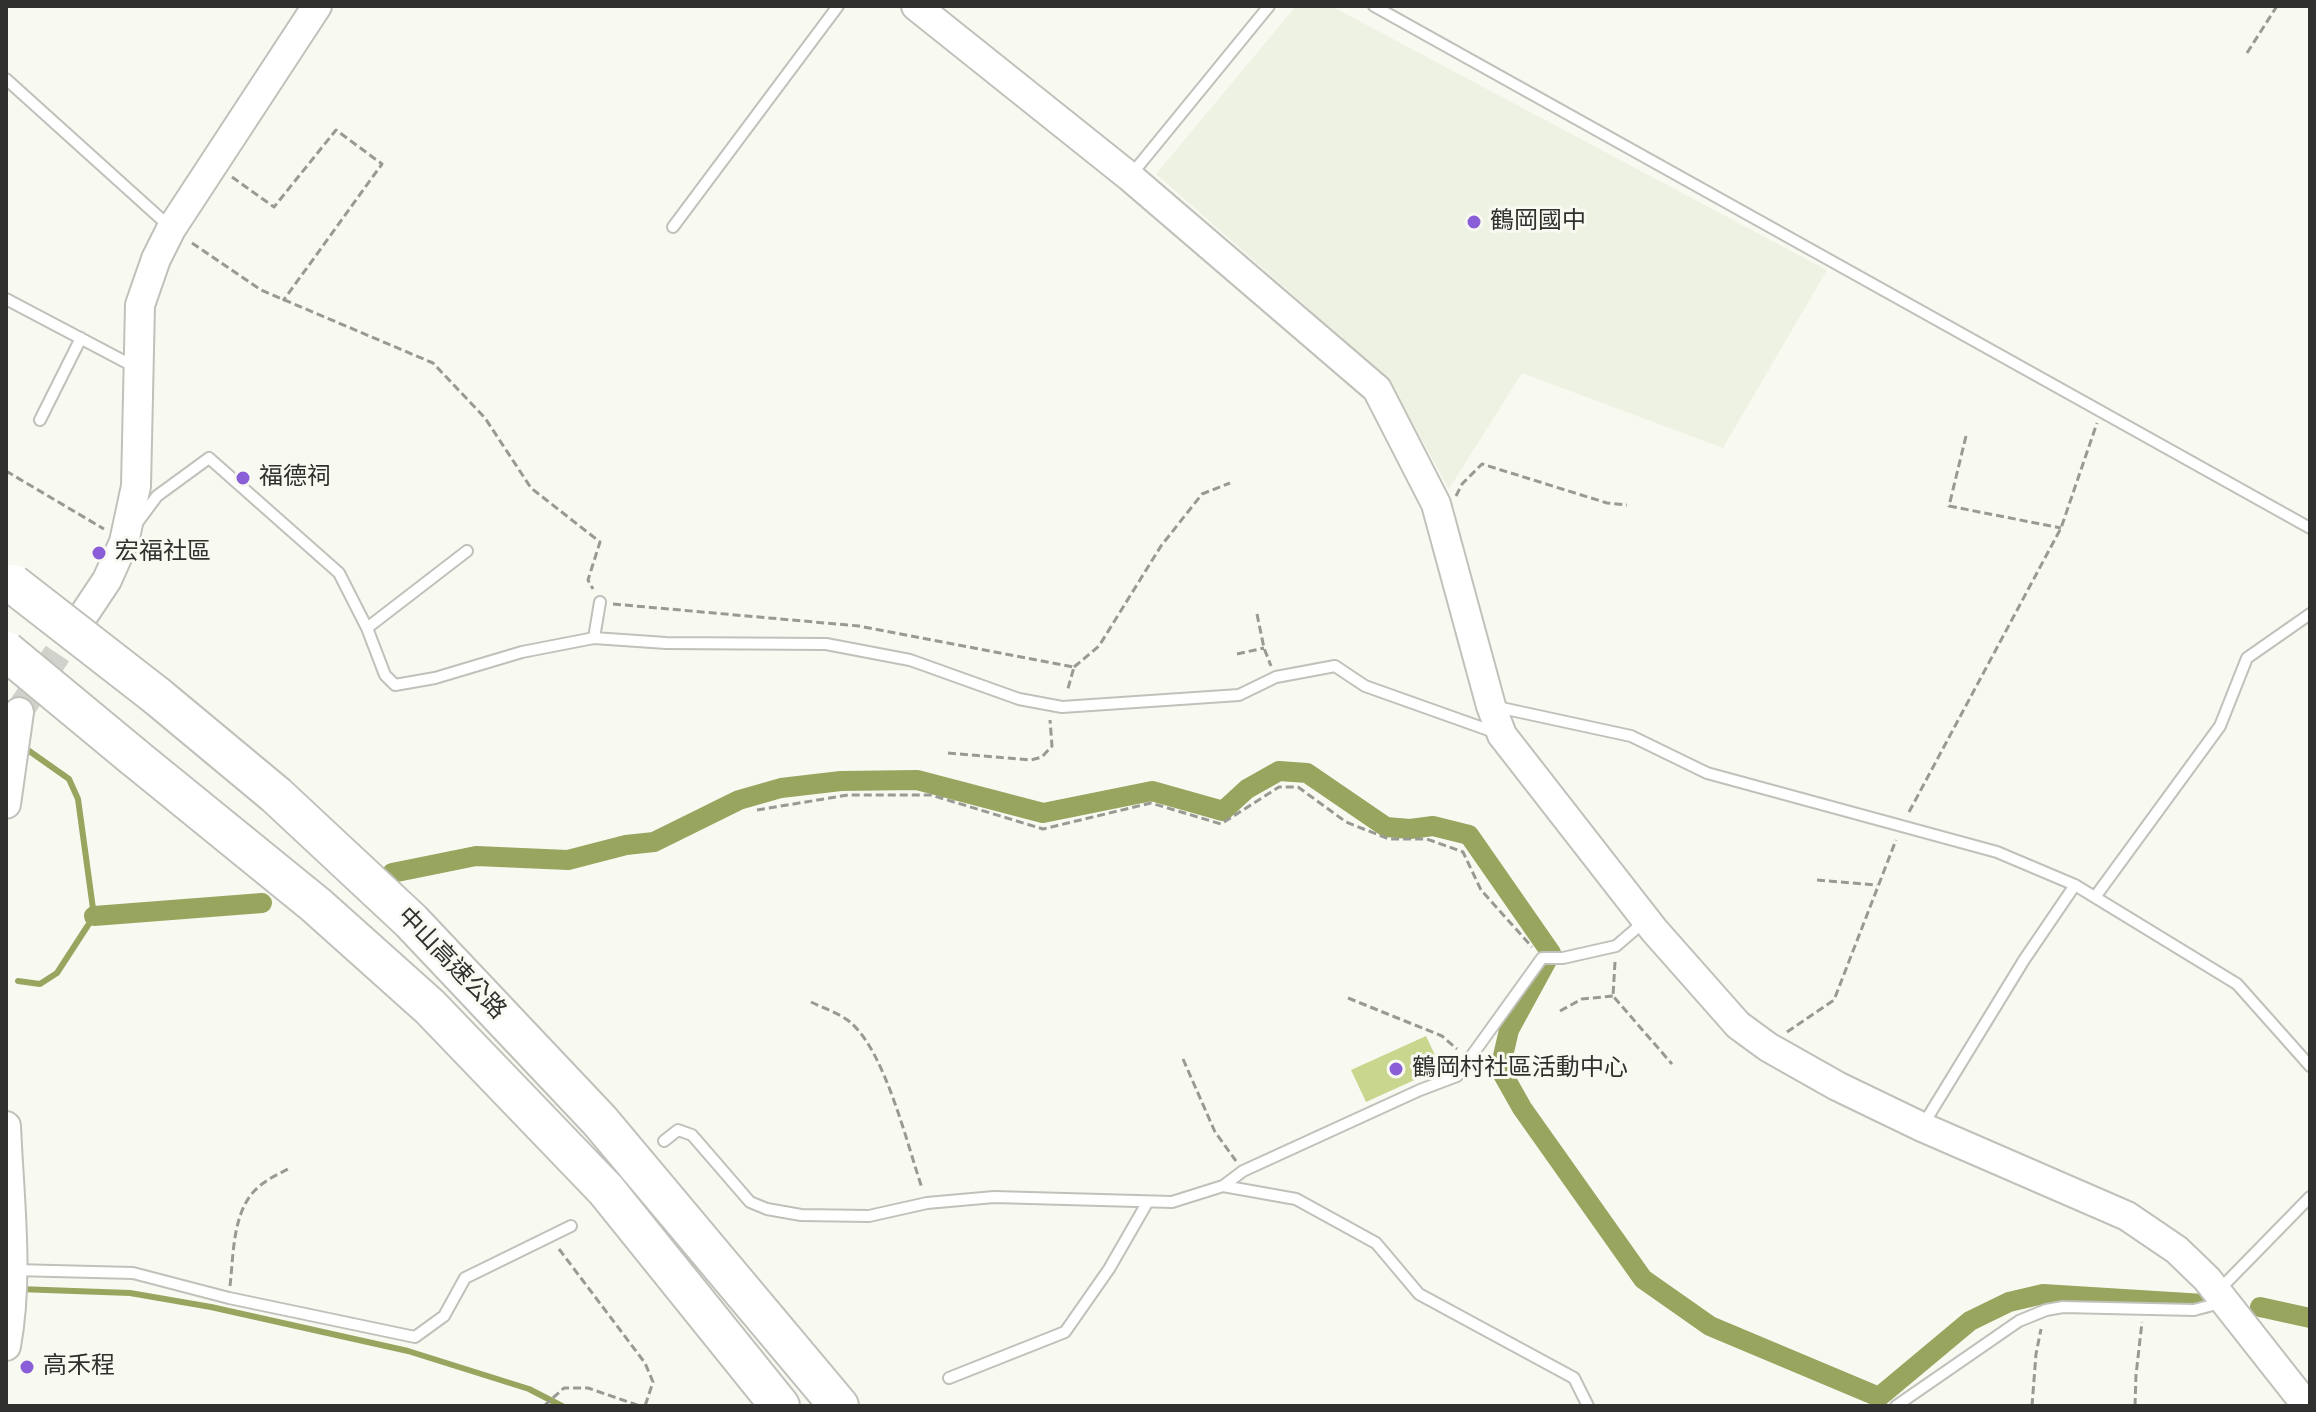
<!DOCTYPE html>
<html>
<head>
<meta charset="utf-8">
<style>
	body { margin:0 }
	#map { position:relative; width:2316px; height:1412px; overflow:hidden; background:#f8faf2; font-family:"DejaVu Sans",sans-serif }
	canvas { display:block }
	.frame { position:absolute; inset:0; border:8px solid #30312e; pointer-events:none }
</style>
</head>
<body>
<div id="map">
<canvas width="2316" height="1412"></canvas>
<div class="frame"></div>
</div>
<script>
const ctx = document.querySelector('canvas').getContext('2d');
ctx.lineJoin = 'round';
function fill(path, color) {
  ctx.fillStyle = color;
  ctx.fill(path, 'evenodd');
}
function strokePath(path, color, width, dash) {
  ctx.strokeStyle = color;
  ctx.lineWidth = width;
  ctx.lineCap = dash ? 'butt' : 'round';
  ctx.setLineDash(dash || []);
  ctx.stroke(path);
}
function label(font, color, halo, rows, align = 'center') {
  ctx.font = font + ' "DejaVu Sans","Noto Sans TC",sans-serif';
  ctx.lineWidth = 6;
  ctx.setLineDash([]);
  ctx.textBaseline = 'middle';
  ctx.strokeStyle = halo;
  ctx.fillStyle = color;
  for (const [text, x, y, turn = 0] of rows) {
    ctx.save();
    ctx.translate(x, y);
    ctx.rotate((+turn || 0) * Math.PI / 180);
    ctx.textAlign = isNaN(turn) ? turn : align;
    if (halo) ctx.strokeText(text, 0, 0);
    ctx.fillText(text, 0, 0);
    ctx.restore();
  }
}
fill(new Path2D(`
	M1296 6H1331L1827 270 1723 448 1522 373 1449 489 1387 378 1156 174Z`), '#eef2e2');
strokePath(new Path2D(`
	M18 981 40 984 57 973 94 916 78 799 69 779 25 748
	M18 1289 130 1293 211 1307 408 1351 529 1389 562 1406`), '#98a55f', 6);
strokePath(new Path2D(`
	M392 873 476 856 568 860 626 845 654 842 739 800 781 788 841 781 917 780 1043 813 1152 791 1223 811 1247 789 1279 771 1307 773 1386 827 1410 829 1433 826 1469 835 1551 953 1509 1030 1500 1069 1522 1108 1643 1279 1710 1326 1879 1397 1970 1321 2009 1302 2043 1294 2204 1304
	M94 916 262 903
	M2260 1307 2310 1318`), '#98a55f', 20);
fill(new Path2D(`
	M1426 1036 1441 1068 1366 1102 1351 1070Z`), '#c8d68e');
strokePath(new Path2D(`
	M19 712 82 616`), '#d0d2cb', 28, [28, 14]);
const lane = new Path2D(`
	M1374 6 2310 528
	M6 79 170 227
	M1131 175 1269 6
	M673 227 838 6
	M6 299 135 367
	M40 420 81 338
	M137 523 157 496 209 458 339 573 367 628 385 675 395 685 435 678 522 652 594 638 600 602
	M367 628 467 551
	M594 638 666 643 826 644 910 660 1019 699 1062 707 1239 695 1276 677 1335 666 1365 686 1497 733
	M1497 707 1631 736 1707 773 1997 852 2075 885 2237 984 2310 1066
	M2095 897 2220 726 2247 658 2310 614
	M1923 1125 2024 960 2075 885
	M664 1141 678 1130 692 1135 750 1202 767 1209 801 1215 869 1216 927 1203 994 1197 1172 1202 1223 1186 1243 1171 1420 1090 1457 1076 1542 958H1563L1616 946 1645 921
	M1223 1186 1296 1199 1376 1243 1419 1294 1574 1378 1588 1406
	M14 1270 133 1273 229 1298 415 1337 444 1316 465 1278 571 1226
	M2219 1290 2310 1197
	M949 1378 1065 1332 1109 1269 1147 1203
	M1896 1406 2019 1321 2046 1310 2063 1307 2194 1310 2220 1303`);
const secondary = new Path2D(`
	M916 6 1130 177 1377 389 1436 504 1491 706 1502 735 1654 930 1738 1025 1768 1047 1837 1086 1922 1127 2127 1216 2177 1250 2207 1279 2307 1406
	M83 616 107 580 124 542 136 486 140 305 156 259 171 229 317 6
	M6 804 19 712
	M6 1126C9 1198 19 1275 6 1346`);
const highway = new Path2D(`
	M157 696 276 795 411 921 600 1121 839 1406
	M134 757 316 905 430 1007 606 1190 780 1406`);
strokePath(lane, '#c0c1ba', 14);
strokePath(secondary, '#c0c1ba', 32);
strokePath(highway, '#c0c1ba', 42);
strokePath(new Path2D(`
	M2247 53 2277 6
	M232 177 274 207 336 130 382 164 283 301
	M192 243 261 290 433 363 485 418 531 488 600 542 588 580 593 589
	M1966 436 1949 506 2061 528
	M6 471 104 529
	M1456 496 1462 484 1482 464 1607 503 1627 505
	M613 604 859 626 1074 667 1067 692
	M1257 614 1264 648 1271 666
	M1237 654 1264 648
	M1074 667 1099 646 1161 546 1202 494 1230 483
	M948 753 1031 760 1042 757 1052 746 1050 720
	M757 810 848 795H931L1043 829 1151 803 1221 824 1279 787H1298L1346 822 1389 839H1427L1463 852 1481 890 1532 947
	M1909 812 2061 528 2097 423
	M1817 880 1877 885
	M1615 962 1613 996 1672 1064
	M1348 998 1442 1036 1457 1049
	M811 1002C823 1008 839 1013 850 1022 885 1051 907 1144 922 1188
	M1560 1011 1582 999 1613 996
	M1787 1032 1834 1000 1896 840
	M1183 1059 1215 1132 1236 1161
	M559 1249 645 1363 653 1382 645 1406
	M230 1286C234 1252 232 1206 262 1184 271 1177 281 1173 290 1168
	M544 1406 564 1388H588L640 1406
	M2032 1406 2036 1354 2041 1329
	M2135 1406 2136 1375 2142 1322`), '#989a94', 3, [8, 4]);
strokePath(lane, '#fff', 10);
strokePath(secondary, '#fff', 28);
strokePath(highway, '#fff', 38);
const highwayBridge = new Path2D(`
	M13 584 157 696
	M6 651 134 757`);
strokePath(highwayBridge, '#c0c1ba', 42, []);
strokePath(highwayBridge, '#fff', 38);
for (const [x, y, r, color] of [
	[1474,222,8,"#8a5ed7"],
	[243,478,8,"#8a5ed7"],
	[99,553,8,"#8a5ed7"],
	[1396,1069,8,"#8a5ed7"],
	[27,1367,8,"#8a5ed7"]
]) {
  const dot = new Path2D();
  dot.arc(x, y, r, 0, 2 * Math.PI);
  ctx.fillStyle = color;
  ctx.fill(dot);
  strokePath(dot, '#f8faf2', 3);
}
label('24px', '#30312e', '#f8faf2', [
	["鶴岡國中",1490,222],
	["福德祠",259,478],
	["宏福社區",115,553],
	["鶴岡村社區活動中心",1412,1069],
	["高禾程",43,1367]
], 'left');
label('24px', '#30312e', '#f8faf2', [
	["中山高速公路",451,964,46]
]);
</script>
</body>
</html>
